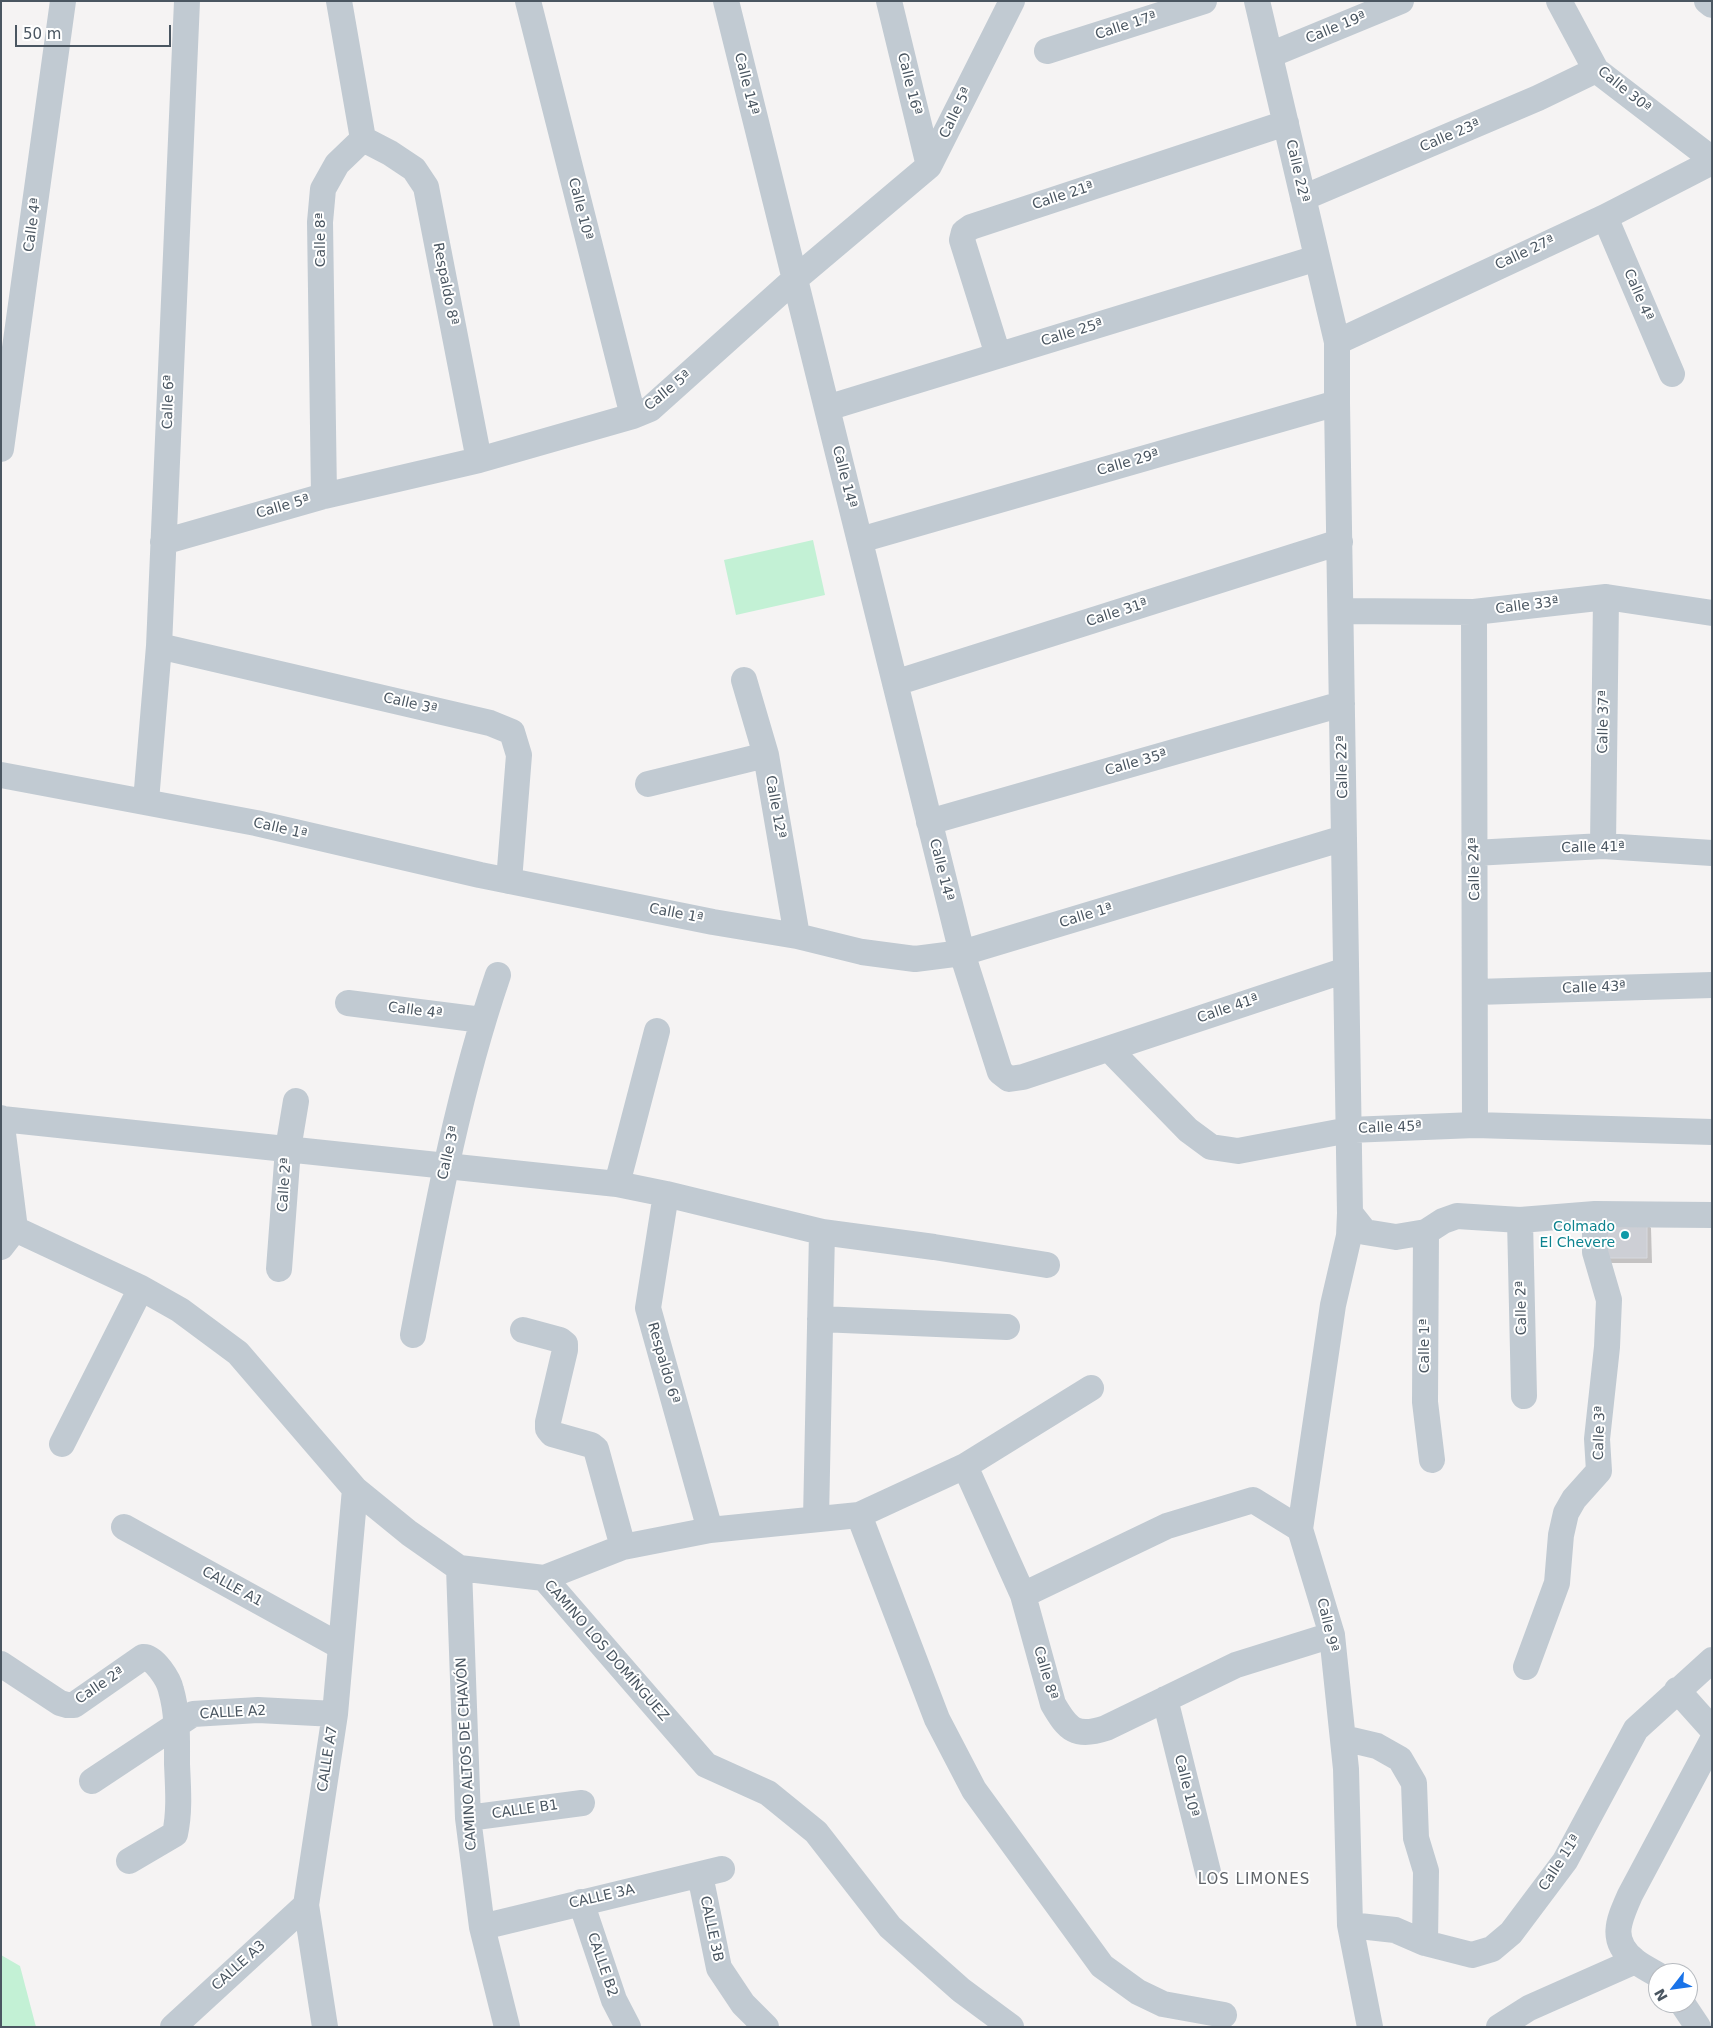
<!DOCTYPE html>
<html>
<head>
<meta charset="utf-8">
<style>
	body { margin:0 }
	#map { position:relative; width:1713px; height:2028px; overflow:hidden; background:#f5f3f3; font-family:"DejaVu Sans",sans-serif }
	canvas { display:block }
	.frame { position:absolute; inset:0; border:2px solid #4a5661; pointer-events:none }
	.north { position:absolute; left:1648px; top:1963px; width:50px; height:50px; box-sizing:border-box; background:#fff; border:1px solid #b7bbc0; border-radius:50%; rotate:240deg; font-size:14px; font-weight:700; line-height:20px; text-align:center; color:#4a5661 }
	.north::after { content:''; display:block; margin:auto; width:18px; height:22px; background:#1a73e8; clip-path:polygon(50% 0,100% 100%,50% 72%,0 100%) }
	.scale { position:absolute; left:15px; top:25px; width:156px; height:22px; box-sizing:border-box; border:2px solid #4a5661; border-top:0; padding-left:6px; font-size:15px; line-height:18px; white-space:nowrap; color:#4a5661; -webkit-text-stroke:4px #fff; paint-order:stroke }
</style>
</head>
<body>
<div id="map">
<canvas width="1713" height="2028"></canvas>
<div class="frame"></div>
<div class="north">N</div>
<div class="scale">50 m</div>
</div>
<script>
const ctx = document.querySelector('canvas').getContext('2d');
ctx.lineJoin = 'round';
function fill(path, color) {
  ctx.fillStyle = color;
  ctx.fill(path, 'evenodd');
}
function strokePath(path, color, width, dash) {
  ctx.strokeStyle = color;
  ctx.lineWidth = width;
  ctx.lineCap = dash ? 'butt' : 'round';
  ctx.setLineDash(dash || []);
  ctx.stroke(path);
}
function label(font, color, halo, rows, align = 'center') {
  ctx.font = font + ' "DejaVu Sans",sans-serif';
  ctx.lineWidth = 4;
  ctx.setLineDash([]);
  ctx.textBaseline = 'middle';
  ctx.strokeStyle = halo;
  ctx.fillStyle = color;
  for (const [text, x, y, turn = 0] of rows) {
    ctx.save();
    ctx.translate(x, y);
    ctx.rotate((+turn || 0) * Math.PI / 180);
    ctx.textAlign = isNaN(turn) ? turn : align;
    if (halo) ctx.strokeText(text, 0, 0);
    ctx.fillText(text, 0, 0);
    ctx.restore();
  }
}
fill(new Path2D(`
	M813 540 825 595 736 615 724 560Z
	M1 1955 20 1966 36 2027H1Z`), '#c3f1d5');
fill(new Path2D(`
	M1646 1223 1651 1228 1652 1263H1611L1606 1257Z`), '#0003');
const building = new Path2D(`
	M1647 1222V1258H1604L1603 1226Z`);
fill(building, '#cdcfd5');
strokePath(building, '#d7d9de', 1);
strokePath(new Path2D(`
	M528 1 633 416
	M726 1 962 953 1000 1072 1009 1079 1023 1077 1346 970
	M889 1 929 166
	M1559 1 1596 70 1712 159
	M1707 1 1712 5
	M1047 51 1204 1
	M1270 55 1401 1
	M363 139 390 153 414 169 426 187 479 460
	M1303 198 1538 98 1596 70
	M1605 217 1672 374
	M1337 342 1605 217 1712 162
	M998 355 962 240 964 232 971 227 1286 123
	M827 408 1317 258
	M1 449 63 1
	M324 496 320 222 323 189 337 164 363 139 339 1
	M860 540 1337 403V342L1257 1
	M163 542 324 496 479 460 633 416 650 409 795 279 929 166 1012 1
	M1341 611 1474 612 1606 597 1712 613
	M1474 612 1475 1125
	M159 646 490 723 512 732 519 755 509 881
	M744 680 766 755 797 936
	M895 683 1340 542
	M1 775 256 823 480 875 713 922 797 936 862 952 915 959 962 953 1344 838
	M648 784 766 755
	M146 801 159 646 187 1
	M929 822 1342 704
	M1603 846 1606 597
	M1474 853 1603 846 1712 853
	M1476 992 1712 985
	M348 1003 482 1020
	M1109 1049 1188 1130 1211 1147 1238 1151 1349 1130 1475 1125 1712 1132
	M1 1118 15 1229
	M2 1119 617 1184 666 1194 822 1232 934 1247 1047 1265
	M617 1184 657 1031
	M666 1194 648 1308 710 1530
	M1350 1213 1365 1232 1396 1237 1426 1232 1443 1221 1457 1216 1520 1220 1595 1214 1712 1215
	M1520 1220 1524 1396
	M15 1229 141 1288 180 1310 238 1353 355 1489 409 1533 459 1568 544 1578 706 1765 768 1793 816 1832 890 1927 961 1990 1011 2027
	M1426 1232 1425 1402 1432 1460
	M1 1247 15 1229
	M279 1269 288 1149 296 1101
	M820 1319 1007 1327
	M523 1330 560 1340 565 1344V1350L548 1422V1429L552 1434 591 1445 596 1449 623 1547
	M413 1335C436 1213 458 1092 498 975
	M62 1444 141 1288
	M965 1466 1023 1595 1053 1704C1068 1730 1076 1738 1106 1728L1236 1665 1332 1635
	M859 1515 937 1719 974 1790 1102 1966 1138 1992 1163 2004 1224 2015
	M816 1519 822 1232
	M124 1527 340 1646
	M1300 1529 1333 1305 1349 1236 1350 1213 1337 403
	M459 1568 468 1818 482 1927 507 2027
	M544 1578 623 1547 710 1530 859 1515 965 1466 1091 1388
	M1023 1595 1167 1526 1253 1500 1300 1529 1332 1635 1346 1769 1350 1925 1370 2027
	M1 1664 60 1703 67 1705H74L143 1657C154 1656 169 1680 171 1690 178 1714 177 1740 177 1764 178 1787 180 1811 175 1834L129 1861
	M1526 1667 1557 1583 1561 1535 1566 1513 1574 1499 1599 1471 1597 1439 1607 1347 1609 1300 1595 1252V1214
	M1677 1690 1712 1729
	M1165 1699 1208 1872
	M1343 1738 1377 1746 1400 1759 1414 1783 1416 1838 1426 1871 1425 1943
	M92 1781 193 1714 258 1710 335 1714
	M468 1818 582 1803
	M700 1875 719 1968 743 2004 766 2027
	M581 1902 614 2000 628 2027
	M1350 1925 1395 1930 1425 1943 1472 1955 1492 1949 1511 1933 1565 1861 1636 1729 1712 1660
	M482 1927 722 1869
	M1658 1975C1650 1970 1641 1966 1634 1960 1609 1940 1619 1920 1630 1895L1712 1741
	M1682 2003 1698 2027
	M173 2027 306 1905
	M325 2027 306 1905 335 1714 355 1489
	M1499 2027 1529 2008 1635 1961`), '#c1cad2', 26);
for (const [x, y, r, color] of [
	[1625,1235,5,"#0f9aa8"]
]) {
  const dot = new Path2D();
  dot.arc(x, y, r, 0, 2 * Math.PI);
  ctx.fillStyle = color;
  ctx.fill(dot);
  strokePath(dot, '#fff', 2);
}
label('14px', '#4a5661', '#fff', [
	["Calle 17ª",1126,26,-18],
	["Calle 19ª",1336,28,-22],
	["Calle 14ª",746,84,76],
	["Calle 16ª",909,84,76],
	["Calle 30ª",1624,90,39],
	["Calle 5ª",956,113,-64],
	["Calle 23ª",1450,136,-23],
	["Calle 22ª",1297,171,77],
	["Calle 21ª",1063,196,-18],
	["Calle 10ª",580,209,76],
	["Calle 4ª",33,225,-82],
	["Calle 8ª",321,240,-90],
	["Calle 27ª",1525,253,-25],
	["Respaldo 8ª",445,284,79],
	["Calle 4ª",1638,295,67],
	["Calle 25ª",1072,333,-17],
	["Calle 5ª",668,391,-39],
	["Calle 6ª",169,402,-88],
	["Calle 29ª",1128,463,-16],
	["Calle 14ª",844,477,76],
	["Calle 5ª",283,507,-16],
	["Calle 33ª",1527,606,-7],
	["Calle 31ª",1117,613,-18],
	["Calle 3ª",410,704,13],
	["Calle 37ª",1604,722,-89],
	["Calle 35ª",1136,763,-16],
	["Calle 22ª",1343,767,-91],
	["Calle 12ª",775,807,80],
	["Calle 1ª",280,829,13],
	["Calle 41ª",1593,848,-1],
	["Calle 24ª",1475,869,-91],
	["Calle 14ª",941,870,76],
	["Calle 1ª",676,914,11],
	["Calle 1ª",1086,916,-17],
	["Calle 43ª",1594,988,-2],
	["Calle 41ª",1228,1009,-19],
	["Calle 4ª",415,1011,7],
	["Calle 45ª",1390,1128,-2],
	["Calle 3ª",449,1153,-77],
	["Calle 2ª",285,1185,-86],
	["Calle 2ª",1522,1308,-91],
	["Calle 1ª",1425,1346,-90],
	["Respaldo 6ª",663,1363,74],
	["Calle 3ª",1600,1433,-88],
	["CALLE A1",232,1587,29],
	["Calle 9ª",1327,1625,77],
	["CAMINO LOS DOMÍNGUEZ",606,1651,49],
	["Calle 8ª",1045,1673,74],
	["Calle 2ª",100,1686,-34],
	["CALLE A2",233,1713,-3],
	["CAMINO ALTOS DE CHAVÓN",467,1754,-93],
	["CALLE A7",328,1759,-81],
	["Calle 10ª",1186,1786,76],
	["CALLE B1",525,1810,-8],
	["Calle 11ª",1560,1863,-57],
	["CALLE 3A",602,1897,-13],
	["CALLE 3B",711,1929,78],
	["CALLE B2",602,1965,71],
	["CALLE A3",239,1966,-42]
]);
label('14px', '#0d838f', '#fff', [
	["Colmado",1615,1227],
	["El Chevere",1615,1243]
], 'right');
ctx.letterSpacing = '1px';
label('15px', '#5f6368', '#fff', [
	["LOS LIMONES",1254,1880]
]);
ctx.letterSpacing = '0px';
</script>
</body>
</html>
